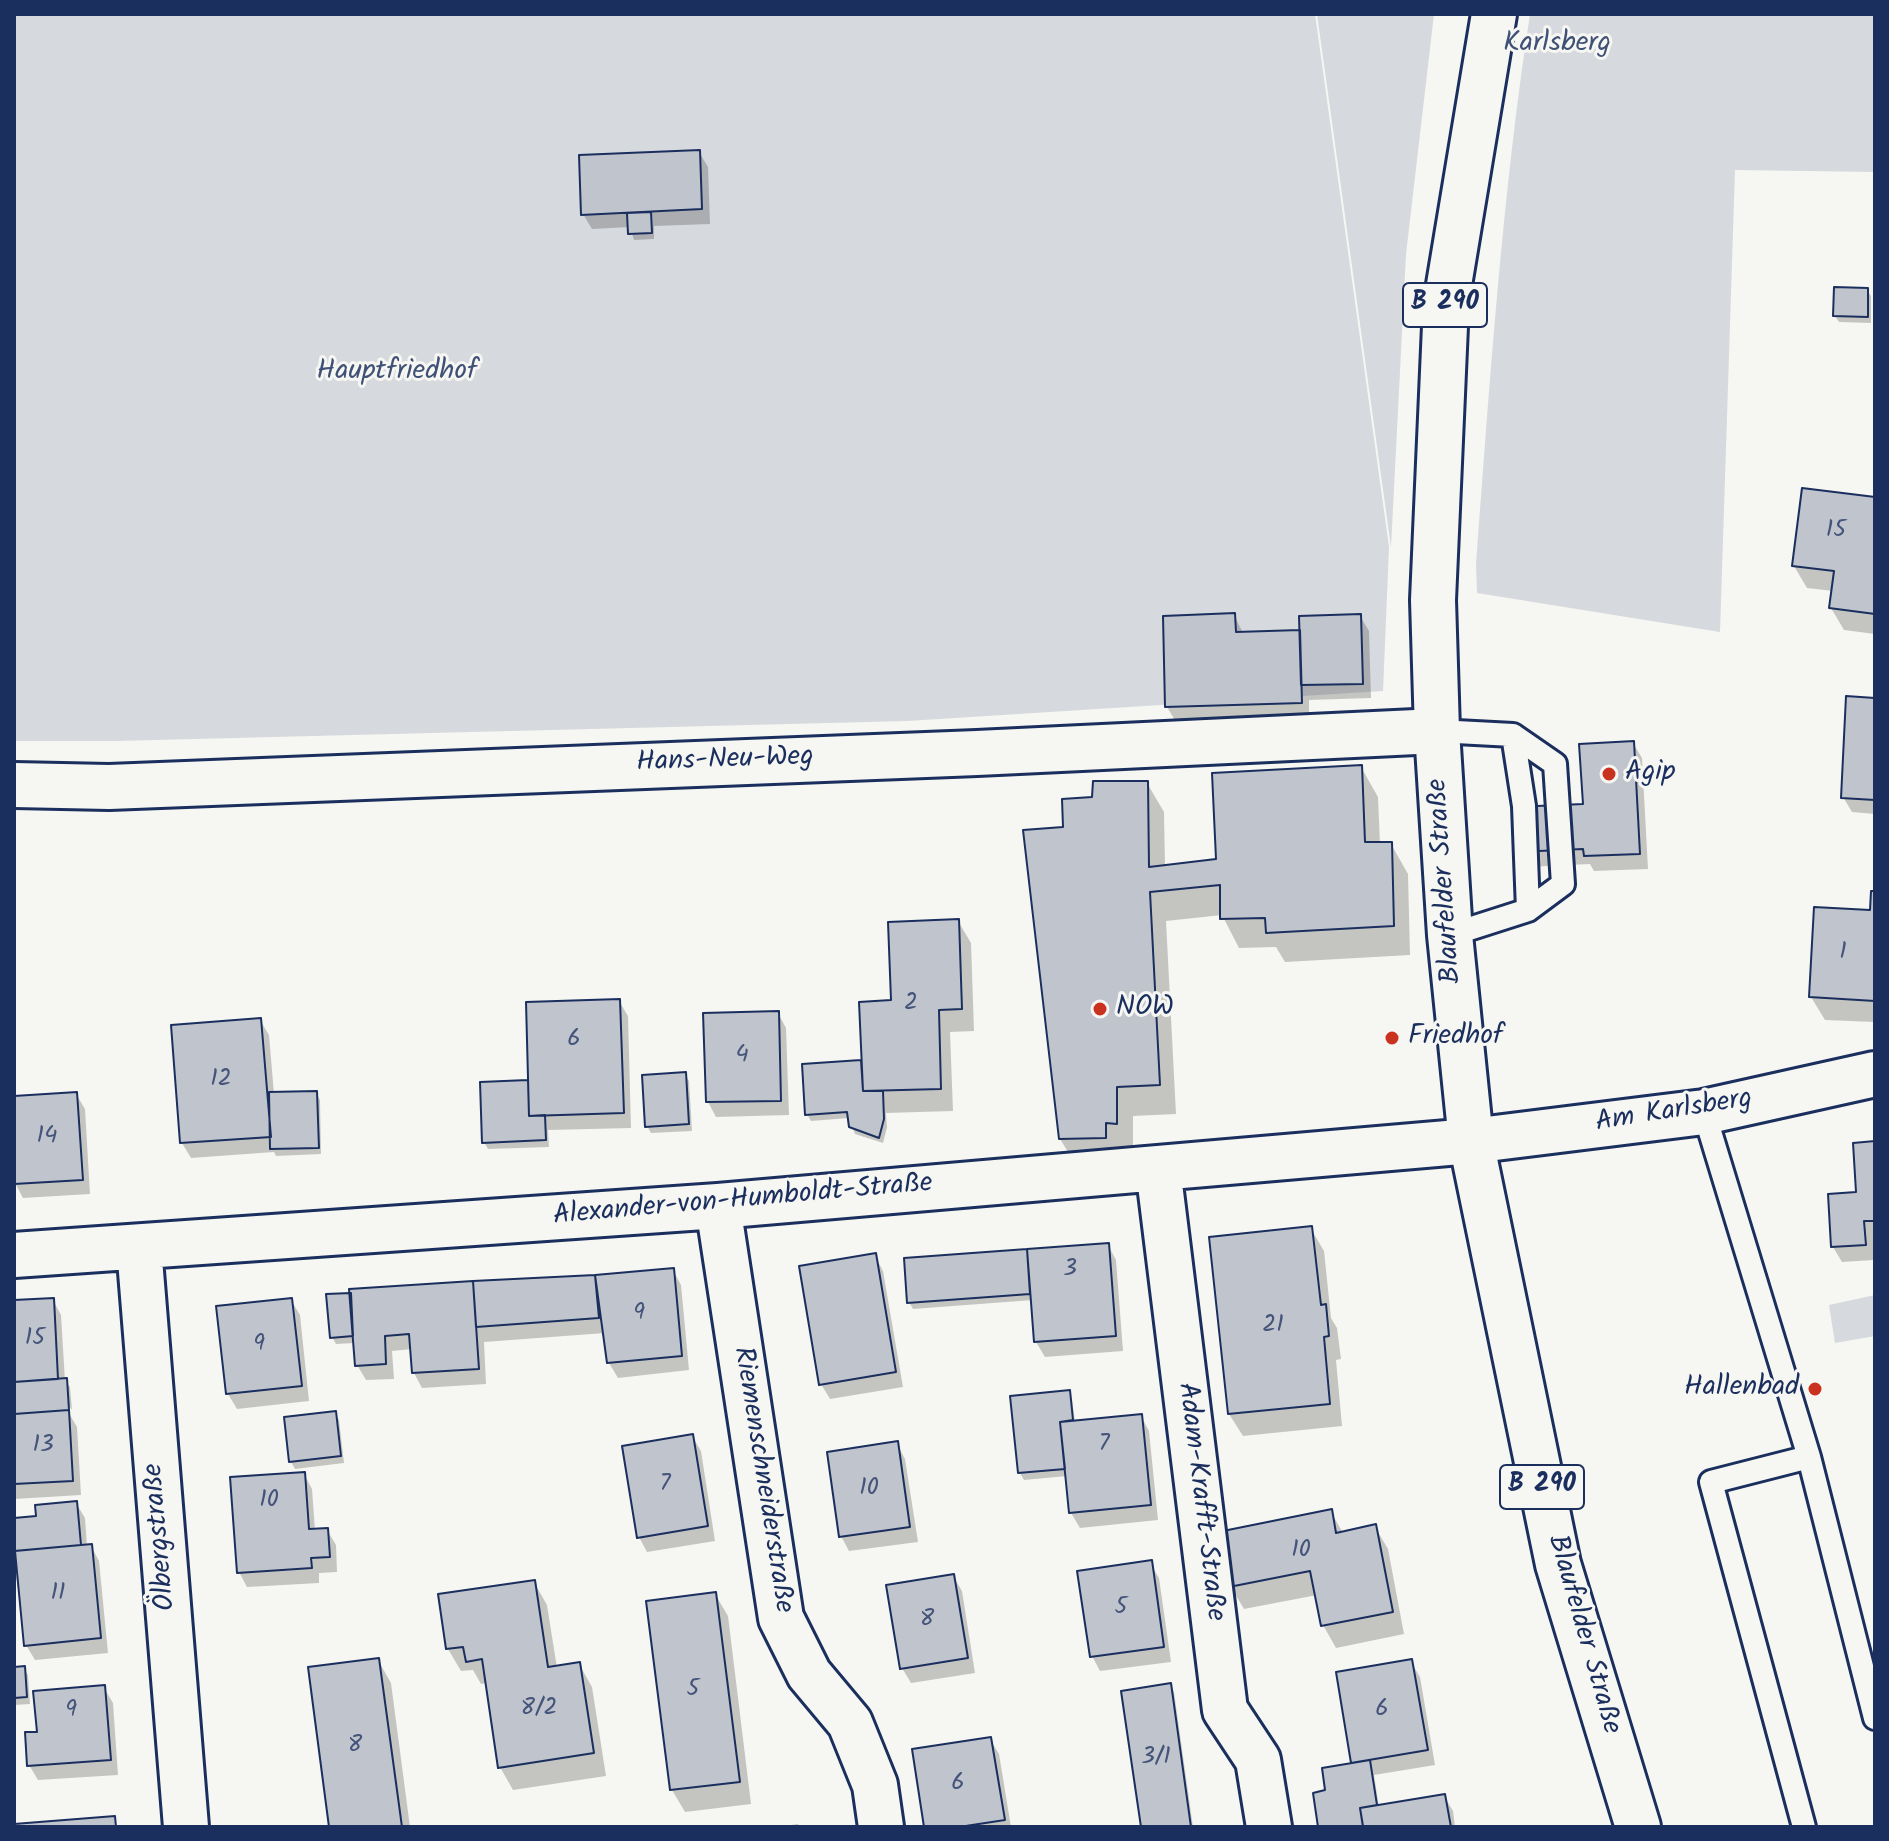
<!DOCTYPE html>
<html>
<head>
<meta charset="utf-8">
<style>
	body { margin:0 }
	#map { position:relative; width:1889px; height:1841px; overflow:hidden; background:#f6f6f2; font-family:Kalam,sans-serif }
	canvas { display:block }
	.frame { position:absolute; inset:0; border:16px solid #1b2f5e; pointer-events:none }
</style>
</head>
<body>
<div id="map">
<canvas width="1889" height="1841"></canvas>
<div class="frame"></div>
</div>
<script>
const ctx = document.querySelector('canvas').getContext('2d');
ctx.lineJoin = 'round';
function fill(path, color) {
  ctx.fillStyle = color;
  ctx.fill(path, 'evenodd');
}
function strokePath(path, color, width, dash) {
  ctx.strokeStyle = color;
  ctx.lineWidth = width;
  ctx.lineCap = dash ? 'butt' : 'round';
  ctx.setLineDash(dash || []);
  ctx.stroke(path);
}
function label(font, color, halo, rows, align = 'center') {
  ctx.font = font + ' Kalam,sans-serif';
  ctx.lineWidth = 6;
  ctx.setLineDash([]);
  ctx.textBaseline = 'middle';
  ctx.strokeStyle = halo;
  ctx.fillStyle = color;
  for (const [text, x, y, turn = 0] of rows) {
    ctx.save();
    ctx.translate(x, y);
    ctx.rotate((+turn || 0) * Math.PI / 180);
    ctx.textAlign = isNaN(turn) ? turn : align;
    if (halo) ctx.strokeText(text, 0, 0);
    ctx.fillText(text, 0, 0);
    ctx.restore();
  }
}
fill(new Path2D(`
	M14 14H1315L1389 547 1383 691 907 721 115 741H14Z
	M1317 14H1434L1406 254 1391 547Z
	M1530 14H1875V172L1735 170 1720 632 1477 593 1476 564C1490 380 1502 196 1530 14Z
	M1875 1295V1336L1835 1343 1829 1305Z`), '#d6d9dd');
fill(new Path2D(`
	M699 152 708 167 710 224 654 226V239L634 240 630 227 592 229 583 214Z
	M1867 290 1871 296V323L1839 322 1835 316Z
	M1875 499V634L1844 630 1831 608 1833 591 1807 588 1794 566Z
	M1234 615 1243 633 1302 632 1360 616 1369 631 1371 698 1309 700V717L1176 722 1167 707Z
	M1875 700V814L1852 812 1843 797Z
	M1633 743 1642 758 1648 869 1594 871 1590 864 1528 867 1519 852 1585 805Z
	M1361 767 1378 797 1380 844H1391L1408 874 1410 955 1285 962 1276 947 1239 948 1222 915 1166 921 1176 1114 1133 1116V1153L1078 1168 1060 1139 1065 829 1094 799 1147 783 1164 812 1165 867 1218 861Z
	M1875 893V1022L1825 1020 1811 997 1872 912Z
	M958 921 971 943 974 1031 950 1032 953 1111 886 1113 887 1127 883 1143 855 1134 849 1118 811 1121 807 1114 804 1066 864 1062 893 1002Z
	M619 1001 628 1016 631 1128 548 1130 549 1147 488 1149 484 1142 482 1084 530 1082Z
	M778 1013 786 1028 789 1115 716 1117 708 1102Z
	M260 1020 269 1035 274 1094 316 1093 320 1100 321 1154 276 1156 274 1152 191 1158 182 1143Z
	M685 1074 689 1081 692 1131 651 1133 647 1126Z
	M76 1094 85 1109 90 1194 23 1198 15 1183 14 1098Z
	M1875 1143 1874 1260 1842 1262 1833 1247 1858 1194Z
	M1311 1229 1324 1251 1331 1318 1337 1328 1341 1359 1336 1360 1342 1426 1243 1436 1229 1414Z
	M1108 1245 1116 1260 1123 1351 1045 1357 1036 1342 1033 1300 913 1309 909 1302 906 1260Z
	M875 1256 883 1271 903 1387 830 1399 821 1384Z
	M673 1270 681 1285 689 1370 618 1378 609 1363 605 1333 484 1342 486 1384 422 1388 414 1373 412 1349 392 1351 394 1379 366 1380 357 1365 355 1343 336 1344 332 1337 595 1277Z
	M53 1300 61 1315 65 1381 70 1387 72 1410 66 1401 63 1403 77 1427 81 1495 14 1499V1302Z
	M291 1300 300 1315 309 1401 237 1409 228 1394Z
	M1068 1392 1072 1399 1075 1422 1141 1416 1149 1431 1158 1520 1080 1528 1071 1513 1067 1476 1024 1480 1020 1473Z
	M335 1413 339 1420 344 1463 295 1469 291 1462Z
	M692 1436 701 1451 715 1541 647 1552 639 1537Z
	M897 1444 905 1459 918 1542 849 1551 841 1536Z
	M304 1474 312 1489 315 1531 327 1530 336 1545 337 1572 319 1573V1583L247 1587 239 1572Z
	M76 1503 85 1518 87 1546H91L99 1561 108 1653 35 1660 26 1645 14 1562V1520L38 1518Z
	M1331 1512 1343 1533 1375 1527 1388 1549 1404 1634 1336 1648 1323 1625 1317 1595 1244 1609 1231 1587Z
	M1150 1563 1159 1578 1171 1662 1100 1671 1092 1656Z
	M953 1576 962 1591 975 1673 911 1683 902 1668Z
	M534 1582 547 1605 557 1668 579 1664 592 1687 606 1776 513 1790 500 1767 487 1683 481 1684 473 1670 461 1671 448 1649Z
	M715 1594 728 1616 751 1804 685 1812 672 1790Z
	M378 1660 391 1683 410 1827H331Z
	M1411 1662 1420 1677 1435 1765 1374 1775 1379 1807 1444 1796 1453 1811 1455 1827H1320L1315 1794 1327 1792 1354 1765 1353 1762Z
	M24 1668 28 1675 30 1704 14 1705V1669Z
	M1170 1685 1174 1692 1193 1827H1143Z
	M104 1688 113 1703 118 1775 38 1780 29 1765 39 1734Z
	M990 1739 999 1754 1011 1827H926Z
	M798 1824 800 1827H777Z`), '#0003');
const building = new Path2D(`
	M700 150 702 209 581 215 579 155Z
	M651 212 652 233 628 234 627 213Z
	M1834 287 1868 288V317L1833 316Z
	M1802 488 1875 497V614L1829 608 1834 571 1792 566Z
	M1235 613 1236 632 1300 630 1302 703 1165 707 1163 616Z
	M1361 614 1363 684 1301 685 1299 616Z
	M1846 696 1875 698V800L1841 798Z
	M1634 741 1640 854 1584 856 1583 849 1517 852 1514 807 1583 804 1579 744Z
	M1362 765 1365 842H1392L1394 926 1266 933 1265 918 1220 919V885L1150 892 1160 1085 1117 1087V1124L1106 1123V1138L1059 1139 1023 830 1063 827 1062 799 1092 797 1093 781H1148L1149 867 1216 859 1212 773Z
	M1871 891H1875V1001L1809 997 1814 907 1870 910Z
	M959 919 962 1009 939 1010 941 1089 863 1091 859 1002 891 1000 888 922Z
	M620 999 624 1113 529 1116 526 1002Z
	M779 1011 781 1101 706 1102 703 1013Z
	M261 1018 271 1137 180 1143 171 1025Z
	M861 1060 863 1091H883L884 1119 879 1138 849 1127 847 1112 805 1115 802 1064Z
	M686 1072 689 1124 645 1127 642 1075Z
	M528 1080 529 1116 545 1115 546 1140 482 1143 480 1082Z
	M317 1091 319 1148 270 1149 269 1092Z
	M77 1092 83 1180 14 1184V1096Z
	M1875 1141V1221H1864L1866 1245 1831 1247 1828 1194 1856 1192 1853 1143Z
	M1312 1226 1321 1305 1326 1304 1329 1336 1324 1337 1330 1404 1228 1414 1209 1237Z
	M1109 1243 1116 1336 1034 1342 1027 1249Z
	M1027 1249 1030 1294 907 1303 904 1258Z
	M876 1253 896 1372 819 1385 799 1266Z
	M674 1268 682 1356 607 1363 595 1275Z
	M595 1275 599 1318 476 1327 473 1281Z
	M473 1281 479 1369 412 1373 409 1334 385 1336 386 1364 355 1366 349 1289Z
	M351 1293 353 1336 330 1338 326 1294Z
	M54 1298 58 1379 14 1382V1300Z
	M292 1298 302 1386 226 1394 216 1306Z
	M67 1378 69 1410 14 1414V1382Z
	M1070 1390 1073 1420 1060 1422 1065 1469 1018 1473 1010 1396Z
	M69 1410 73 1481 14 1484V1414Z
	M336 1411 341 1456 289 1462 284 1417Z
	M1142 1414 1151 1505 1069 1513 1060 1422Z
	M693 1434 708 1526 637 1538 622 1446Z
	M898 1441 910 1527 839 1537 827 1452Z
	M305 1472 309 1529 328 1528 330 1557 311 1558 312 1568 237 1573 230 1477Z
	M77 1501 81 1545 14 1551V1518L36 1516 35 1505Z
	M1332 1509 1336 1533 1376 1524 1393 1612 1321 1626 1310 1571 1229 1587 1218 1532Z
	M92 1544 101 1638 24 1646 15 1551Z
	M1152 1560 1164 1647 1090 1657 1077 1571Z
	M954 1574 968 1658 900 1669 886 1585Z
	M535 1580 548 1667 580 1662 594 1753 498 1768 482 1659 466 1662 463 1647 446 1649 438 1594Z
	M716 1592 740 1782 670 1790 646 1601Z
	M379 1658 402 1827H329L308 1667Z
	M1412 1659 1428 1750 1351 1763 1336 1672Z
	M25 1666 27 1697 14 1698V1667Z
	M1171 1683 1191 1827H1141L1121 1691Z
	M105 1685 111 1760 27 1766 25 1732H37L33 1691Z
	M991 1737 1005 1820 959 1827H924L912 1749Z
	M1370 1760 1377 1805 1360 1808 1363 1826 1318 1827 1313 1793 1325 1790 1322 1768Z
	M1445 1794 1451 1827H1363L1360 1808Z
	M115 1816 116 1827H14V1824Z`);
fill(building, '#c0c4cd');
strokePath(building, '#1b2f5e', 2);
const lane = new Path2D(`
	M1437 731 1513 735 1555 764 1563 884 1528 910 1450 935
	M1513 735 1524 806 1528 910
	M1704 1112 1809 1457 1875 1718
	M1804 1827 1711 1482 1809 1457`);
const street = new Path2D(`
	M14 785 109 787 977 753 1437 731
	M1158 1168 1225 1710 1258 1760 1269 1827
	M718 1206 781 1618 809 1674 850 1723 875 1785 881 1827
	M139 1247 186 1827
	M14 1255 718 1206 1471 1141 1704 1112 1875 1074`);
const primary = new Path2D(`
	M1494 14 1446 303 1433 600 1437 731 1450 935 1471 1141 1558 1564 1638 1827`);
strokePath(lane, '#1b2f5e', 28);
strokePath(street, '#1b2f5e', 50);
strokePath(primary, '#1b2f5e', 50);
strokePath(lane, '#f6f6f2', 22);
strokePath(street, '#f6f6f2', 44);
strokePath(primary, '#f6f6f2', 44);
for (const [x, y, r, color] of [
	[1609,774,8,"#c8321e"],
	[1100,1009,8,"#c8321e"],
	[1392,1038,8,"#c8321e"],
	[1815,1389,8,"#c8321e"]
]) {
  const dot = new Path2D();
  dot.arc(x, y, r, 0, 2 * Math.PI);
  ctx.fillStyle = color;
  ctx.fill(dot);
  strokePath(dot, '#f6f6f2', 3);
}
label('24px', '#44547a', null, [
	["15",1836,532],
	["1",1843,954],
	["2",911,1005],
	["6",574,1041],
	["4",742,1057],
	["12",221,1081],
	["14",47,1138],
	["3",1070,1271],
	["9",639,1315],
	["21",1273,1327],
	["15",35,1340],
	["9",259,1346],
	["7",1104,1446],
	["13",43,1447],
	["7",665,1486],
	["10",869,1490],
	["10",269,1502],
	["10",1301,1552],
	["11",58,1595],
	["5",1121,1609],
	["8",927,1621],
	["5",693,1691],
	["8/2",539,1710],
	["6",1382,1711],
	["9",71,1712],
	["8",355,1747],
	["3/1",1156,1759],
	["6",958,1785]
]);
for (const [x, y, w] of [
	[1445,305,84],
	[1542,1487,84]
]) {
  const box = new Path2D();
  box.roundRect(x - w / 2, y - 22, w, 44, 6);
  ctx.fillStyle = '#f6f6f2';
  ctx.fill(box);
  strokePath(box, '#1b2f5e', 2);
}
label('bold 26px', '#1b2f5e', null, [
	["B 290",1445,305],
	["B 290",1542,1487]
]);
label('28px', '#405177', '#f6f6f2', [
	["Karlsberg",1557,45],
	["Hauptfriedhof",397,373]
]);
label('28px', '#1b2f5e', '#f6f6f2', [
	["Hans-Neu-Weg",725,762,-2],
	["Blaufelder Straße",1447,881,-94],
	["Am Karlsberg",1674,1113,-9],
	["Alexander-von-Humboldt-Straße",743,1202,-5],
	["Riemenschneiderstraße",761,1480,81],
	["Adam-Krafft-Straße",1199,1502,83],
	["Ölbergstraße",162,1537,-95],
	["Blaufelder Straße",1582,1635,74]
]);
label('28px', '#1b2f5e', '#f6f6f2', [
	["Agip",1625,774],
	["NOW",1116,1009],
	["Friedhof",1408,1038],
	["Hallenbad",1799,1389,"right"]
], 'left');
</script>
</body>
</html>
